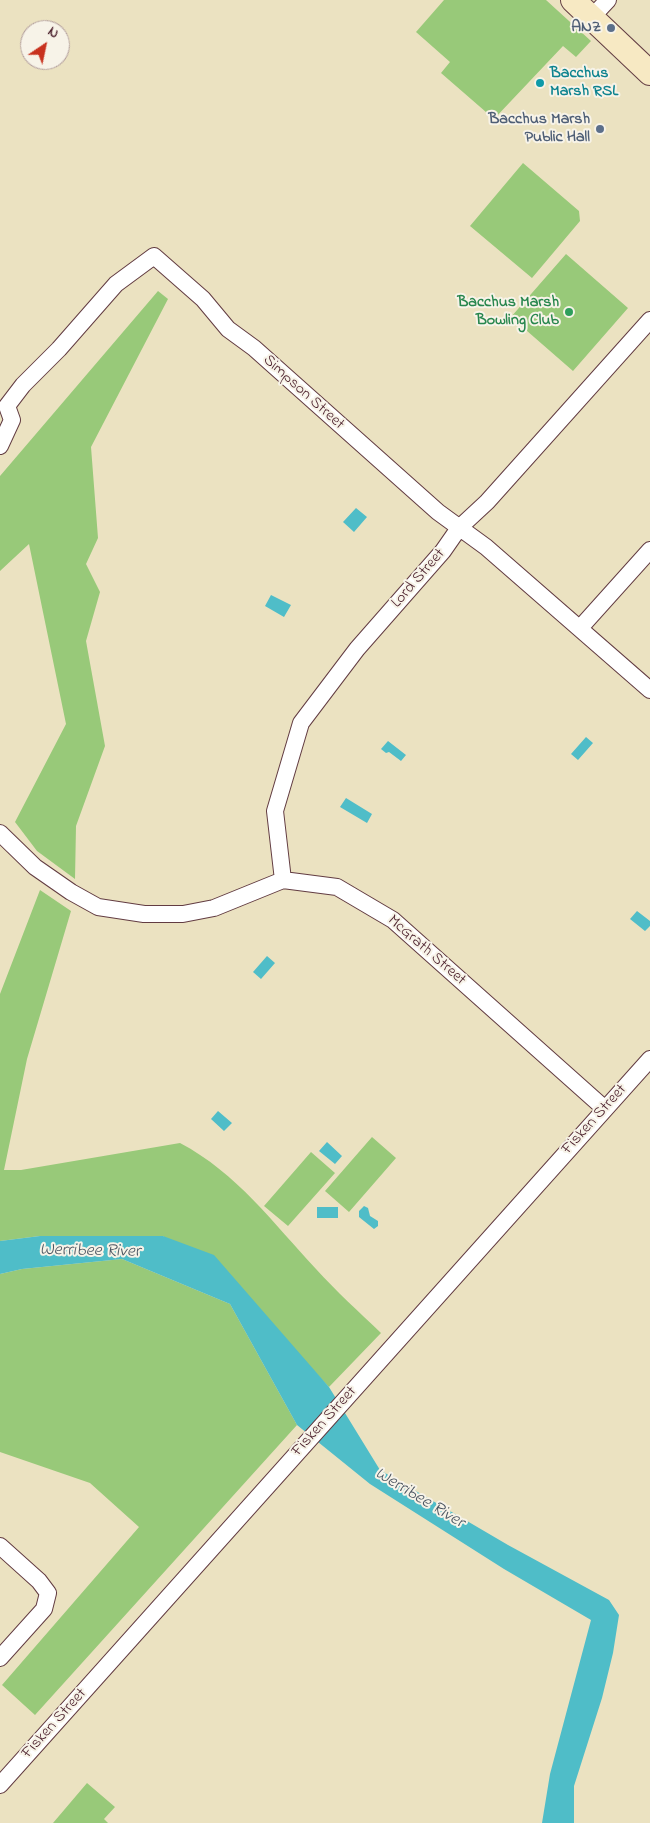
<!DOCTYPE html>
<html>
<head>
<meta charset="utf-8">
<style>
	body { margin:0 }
	#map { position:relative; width:650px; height:1823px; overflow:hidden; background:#ebe2c1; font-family:"Indie Flower",sans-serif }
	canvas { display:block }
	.north { position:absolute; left:20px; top:20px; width:50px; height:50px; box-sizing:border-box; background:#f7f3e8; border:1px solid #b29e9c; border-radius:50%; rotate:34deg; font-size:14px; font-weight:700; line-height:20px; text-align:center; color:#4a1f2b }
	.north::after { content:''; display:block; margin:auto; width:18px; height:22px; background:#c8321e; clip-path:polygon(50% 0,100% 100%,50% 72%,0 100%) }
</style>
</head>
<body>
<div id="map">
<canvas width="650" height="1823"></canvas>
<div class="north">N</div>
</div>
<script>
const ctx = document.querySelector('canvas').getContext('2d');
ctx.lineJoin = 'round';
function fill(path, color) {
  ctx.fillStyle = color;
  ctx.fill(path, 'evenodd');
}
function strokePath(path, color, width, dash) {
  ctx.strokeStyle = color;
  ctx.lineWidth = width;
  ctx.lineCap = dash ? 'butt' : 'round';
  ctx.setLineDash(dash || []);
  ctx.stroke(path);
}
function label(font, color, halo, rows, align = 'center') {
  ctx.font = font + ' "Indie Flower",sans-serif';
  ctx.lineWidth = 4;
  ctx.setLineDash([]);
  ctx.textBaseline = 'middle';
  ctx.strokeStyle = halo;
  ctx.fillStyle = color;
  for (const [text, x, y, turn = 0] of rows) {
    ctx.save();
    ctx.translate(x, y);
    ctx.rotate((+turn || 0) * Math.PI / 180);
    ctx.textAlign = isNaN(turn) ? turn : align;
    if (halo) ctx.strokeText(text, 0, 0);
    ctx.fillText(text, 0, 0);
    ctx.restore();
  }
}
fill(new Path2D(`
	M444 0H546L591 41 576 57 563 46 494 119 441 73 450 62 416 32Z
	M523 163 579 211 580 221 532 278 470 226Z
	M566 254 628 308 573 371 511 317Z
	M158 291 168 299 91 447 98 538 86 564 100 592 86 641 105 746 76 826 75 879 37 851 15 822 66 724 29 544 0 571V476Z
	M40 890 71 911 27 1059 4 1170H21L180 1143C237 1173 273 1223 316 1269 336 1291 359 1312 381 1333L329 1387 309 1366 163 1236H40L0 1241V994Z
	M372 1137 396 1158 349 1212 325 1191Z
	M311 1152 335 1173 288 1226 264 1206Z
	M122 1259 230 1304 297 1425 35 1715 2 1685 139 1527 90 1483 0 1452V1274L22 1269Z
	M87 1783 115 1807 104 1819 108 1823H53Z`), '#98c979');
fill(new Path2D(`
	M356 508 367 517 354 532 343 522Z
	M271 595 291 605 284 617 265 606Z
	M586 737 593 743 578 760 571 754Z
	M388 741 406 755 401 761 389 752 386 753 381 749Z
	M346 798 372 814 367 823 340 807Z
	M637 911 650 921V926L645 931 630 919Z
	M267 956 275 963 261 979 253 972Z
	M218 1111 232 1123 224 1131 211 1119Z
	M327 1142 342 1156 335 1164 319 1151Z
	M364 1206 368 1208 370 1216 378 1221V1226L374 1229 359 1217V1211Z
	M317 1207H338V1218H317Z
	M40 1236H163L214 1255 329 1387 380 1470 508 1545 609 1600 619 1615 613 1653 602 1698 574 1786V1823H542L550 1774 591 1620 504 1569 370 1484 297 1425 230 1304 122 1259 22 1269 0 1274V1241Z`), '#4fbdc8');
const minor = new Path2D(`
	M591 18 608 0
	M0 446 12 420 7 406 23 385 59 349 116 284 154 256 203 299 228 329 254 348 438 512 486 547 650 690
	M580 628 650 550
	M0 833 35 867 71 892 98 907 144 914H183L214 908 283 880 337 887 393 920 605 1109
	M283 880 275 811 301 723 357 649 443 551 459 528 487 502 650 320
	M0 1546 39 1581 48 1593 44 1609 0 1658
	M0 1785 650 1059`);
const secondary = new Path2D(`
	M573 0 650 73`);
strokePath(minor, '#623c42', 18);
strokePath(secondary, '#623c42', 26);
strokePath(minor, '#fff', 16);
strokePath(secondary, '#f7e9c3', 24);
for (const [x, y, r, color] of [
	[611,28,5,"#5c6f8a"],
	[540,83,5,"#0f9aa8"],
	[600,129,5,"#5c6f8a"],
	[569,312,5,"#2e9e5b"]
]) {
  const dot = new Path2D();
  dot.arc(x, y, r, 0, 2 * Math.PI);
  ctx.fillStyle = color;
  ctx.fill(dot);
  strokePath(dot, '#f7f3e8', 2);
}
label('bold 16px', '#4e5e75', '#f7f3e8', [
	["ANZ",601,28],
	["Bacchus Marsh",590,120],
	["Public Hall",590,138]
], 'right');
label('bold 16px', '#0d838f', '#f7f3e8', [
	["Bacchus",550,74],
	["Marsh RSL",550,92]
], 'left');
label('bold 16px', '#27864d', '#f7f3e8', [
	["Bacchus Marsh",559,303],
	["Bowling Club",559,321]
], 'right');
label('16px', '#4a1f2b', '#f7f3e8', [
	["Simpson Street",303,393,42],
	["Lord Street",419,579,-49],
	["McGrath Street",426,951,41],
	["Fisken Street",595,1120,-48],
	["Fisken Street",325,1422,-48],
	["Fisken Street",55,1724,-48]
]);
label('italic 18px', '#4c5662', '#f7f3e8', [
	["Werribee River",90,1252,1],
	["Werribee River",419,1499,31]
]);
</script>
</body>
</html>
